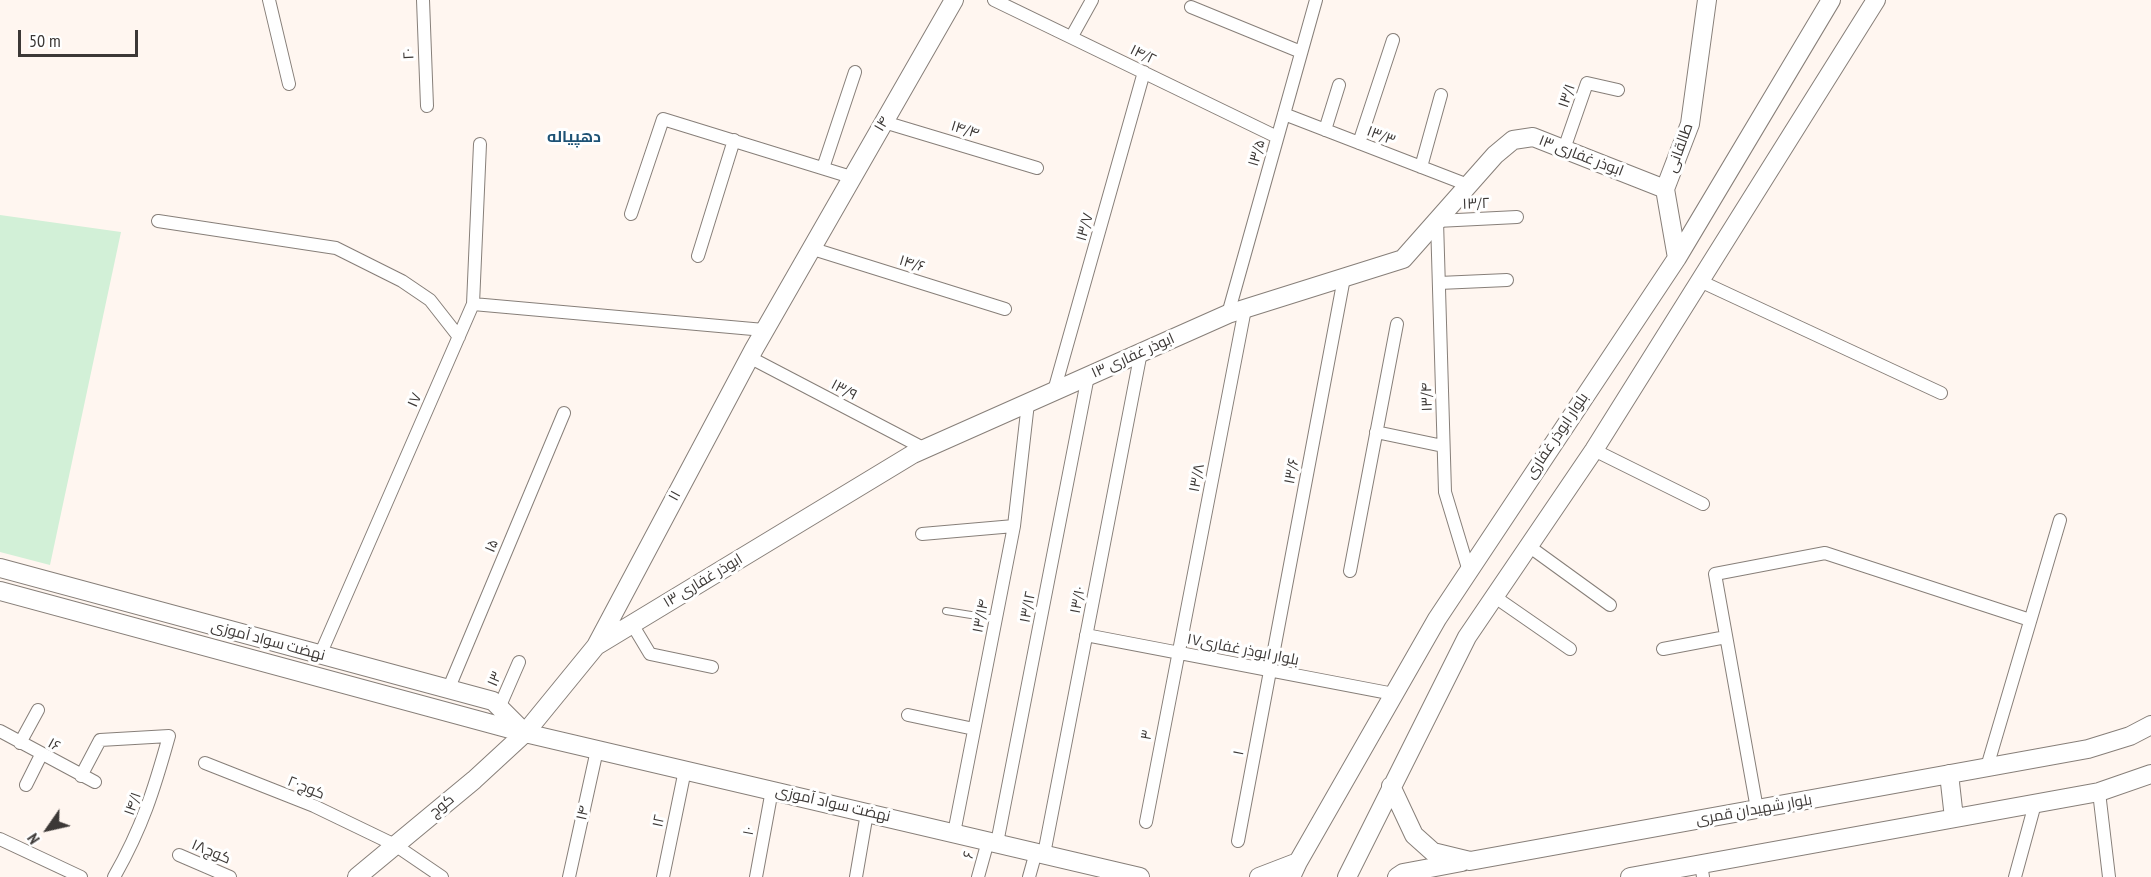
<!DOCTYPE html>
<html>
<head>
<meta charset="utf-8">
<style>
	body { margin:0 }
	#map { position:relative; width:2151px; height:877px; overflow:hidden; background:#fff6f0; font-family:"PT Sans Narrow",sans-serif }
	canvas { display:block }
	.north { position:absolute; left:18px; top:799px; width:60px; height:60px; -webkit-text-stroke:4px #fff; paint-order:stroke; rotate:236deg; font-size:16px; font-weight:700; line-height:24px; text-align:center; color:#3c3836 }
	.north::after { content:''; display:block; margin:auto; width:21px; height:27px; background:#3c3836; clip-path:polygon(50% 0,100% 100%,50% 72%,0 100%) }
	.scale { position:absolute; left:18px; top:30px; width:120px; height:27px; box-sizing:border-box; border:3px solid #3c3836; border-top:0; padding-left:8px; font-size:18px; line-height:21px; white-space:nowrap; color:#3c3836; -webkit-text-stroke:4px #fff; paint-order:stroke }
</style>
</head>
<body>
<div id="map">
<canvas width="2151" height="877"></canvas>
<div class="north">N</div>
<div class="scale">50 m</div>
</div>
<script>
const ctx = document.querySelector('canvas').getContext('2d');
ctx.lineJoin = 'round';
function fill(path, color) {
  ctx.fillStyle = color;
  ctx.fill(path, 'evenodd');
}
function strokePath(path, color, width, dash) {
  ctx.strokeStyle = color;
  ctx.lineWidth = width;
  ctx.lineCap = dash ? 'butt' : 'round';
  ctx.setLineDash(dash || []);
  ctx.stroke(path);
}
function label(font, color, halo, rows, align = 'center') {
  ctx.font = font + ' "PT Sans Narrow",Cairo,sans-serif';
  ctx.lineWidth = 6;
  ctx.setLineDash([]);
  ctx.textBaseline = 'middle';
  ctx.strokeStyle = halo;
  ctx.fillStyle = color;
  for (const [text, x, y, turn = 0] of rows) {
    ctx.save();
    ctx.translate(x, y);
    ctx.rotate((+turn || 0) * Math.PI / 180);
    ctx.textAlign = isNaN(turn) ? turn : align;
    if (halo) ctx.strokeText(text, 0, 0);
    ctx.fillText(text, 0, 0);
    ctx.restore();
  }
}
fill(new Path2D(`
	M0 215 121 232 50 565 0 552Z`), '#d2f0d7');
const lane = new Path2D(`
	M946 611 996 619`);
const street = new Path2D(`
	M269 0 289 84
	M423 0 427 106
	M994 0 1277 137
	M1191 7 1301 52
	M1072 36 1092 0
	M1284 114 1468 185
	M884 122 1037 168
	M1325 130 1339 85
	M1359 143 1393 40
	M1564 149 1587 83 1618 90
	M1421 167 1441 95
	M823 168 855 72
	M631 214 663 119 851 177
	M158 221 336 248 402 281 430 300 459 337
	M810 248 1005 309
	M698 256 734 140
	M1702 282 1941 393
	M1439 283 1507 280
	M473 304 764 330
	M1228 314 1316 0
	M749 357 925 449
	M1054 391 1144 72
	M1376 432 1443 446
	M1594 450 1703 504
	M922 534 1014 526
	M1530 547 1610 605
	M1468 568 1445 492 1437 221 1517 217
	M1350 571 1397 324
	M1495 597 1570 649
	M632 624 650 654 712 667
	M1086 635 1394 694
	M1663 649 1726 637
	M320 655 473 304 480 144
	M448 690 564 413
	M499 708 519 662
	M908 715 974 729
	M0 731 95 782
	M20 743 38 710
	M205 763 314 806 395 845 442 877
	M1987 767 2060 520
	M81 776 100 740 169 736C154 790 142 828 114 877
	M26 785 41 755
	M2099 792 2109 877
	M1757 809 1715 574 1825 553 2030 620
	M1146 822 1245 309
	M954 833 1014 526 1028 403
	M0 839 81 877
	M1238 841 1344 278
	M997 843 1088 376
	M1044 854 1141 352
	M179 855 230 877
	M1701 864 1703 877
	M569 877 597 750
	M663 877 685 770
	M756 877 772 790
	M856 877 867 813
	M978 877 988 841
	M1029 877 1036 852
	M2015 877 2035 804`);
const secondary = new Path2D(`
	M1677 258 1665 189 1690 124 1707 0
	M0 568 493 701 524 732
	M0 591 525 733 1140 877
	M596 646 913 454 1228 314 1403 259 1495 155 1513 140 1533 137 1665 189
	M1949 774 1954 818
	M1391 786 1414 835 1433 852 1470 861 2088 749 2130 736 2151 725
	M357 877 474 780 525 733 596 646 754 349 954 0
	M1259 877 1298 862
	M1291 877 1298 862 1437 619 1677 258 1831 0
	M1347 877 1467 637 1594 450 1876 0
	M1397 877 1403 873 1462 862
	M1630 877 2099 792 2151 774`);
strokePath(lane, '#877f79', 8);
strokePath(street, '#877f79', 14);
strokePath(secondary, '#877f79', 20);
strokePath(lane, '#fff', 6);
strokePath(street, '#fff', 12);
strokePath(secondary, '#fff', 18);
label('15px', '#3c3836', '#fff', [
	["۲۰",409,54,-93],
	["۱۴/۲",1143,55,26],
	["۱۳/۱",1567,96,-71],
	["۱۴",882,124,-60],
	["۱۴/۴",965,130,17],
	["۱۳/۳",1381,136,21],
	["طالقانی",1680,148,-70],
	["۱۳/۵",1257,153,-74],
	["۱۳ ابوذر غفاری",1581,156,21],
	["۱۳/۲",1476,204,-2],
	["۱۳/۷",1085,227,-74],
	["۱۴/۶",912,264,17],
	["۱۳ ابوذر غفاری",1133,356,-24],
	["۱۳/۹",844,390,28],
	["۱۳/۴",1427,397,-92],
	["۱۷",415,400,-66],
	["بلوار ابوذر غفاری",1557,436,-56],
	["۱۳/۶",1292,471,-79],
	["۱۳/۸",1197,478,-79],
	["۱۱",675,496,-62],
	["۱۵",492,546,-67],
	["۱۳ ابوذر غفاری",703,581,-31],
	["۱۳/۱۰",1078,600,-79],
	["۱۳/۱۲",1028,607,-79],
	["۱۳/۱۴",981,616,-79],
	["نهضت سواد آموزی",268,641,15],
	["بلوار ابوذر غفاری۱۷",1243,650,11],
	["۱۳",495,679,-67],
	["۳",1147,735,-79],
	["۱۶",54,745,29],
	["۱",1239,753,-79],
	["۲۰کوچ",306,788,22],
	["۱۴/۱",133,804,-70],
	["نهضت سواد آموزی",833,804,13],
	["کوچ",442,806,-39],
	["بلوار شهیدان قمری",1754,810,-10],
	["۱۴",583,813,-78],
	["۱۲",659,821,-78],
	["۱۰",749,831,-80],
	["۱۸کوچ",211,852,23],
	["۶",969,855,-75]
]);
label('bold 16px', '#1d5275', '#fff', [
	["دهپیاله",574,137]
]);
</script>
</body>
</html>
